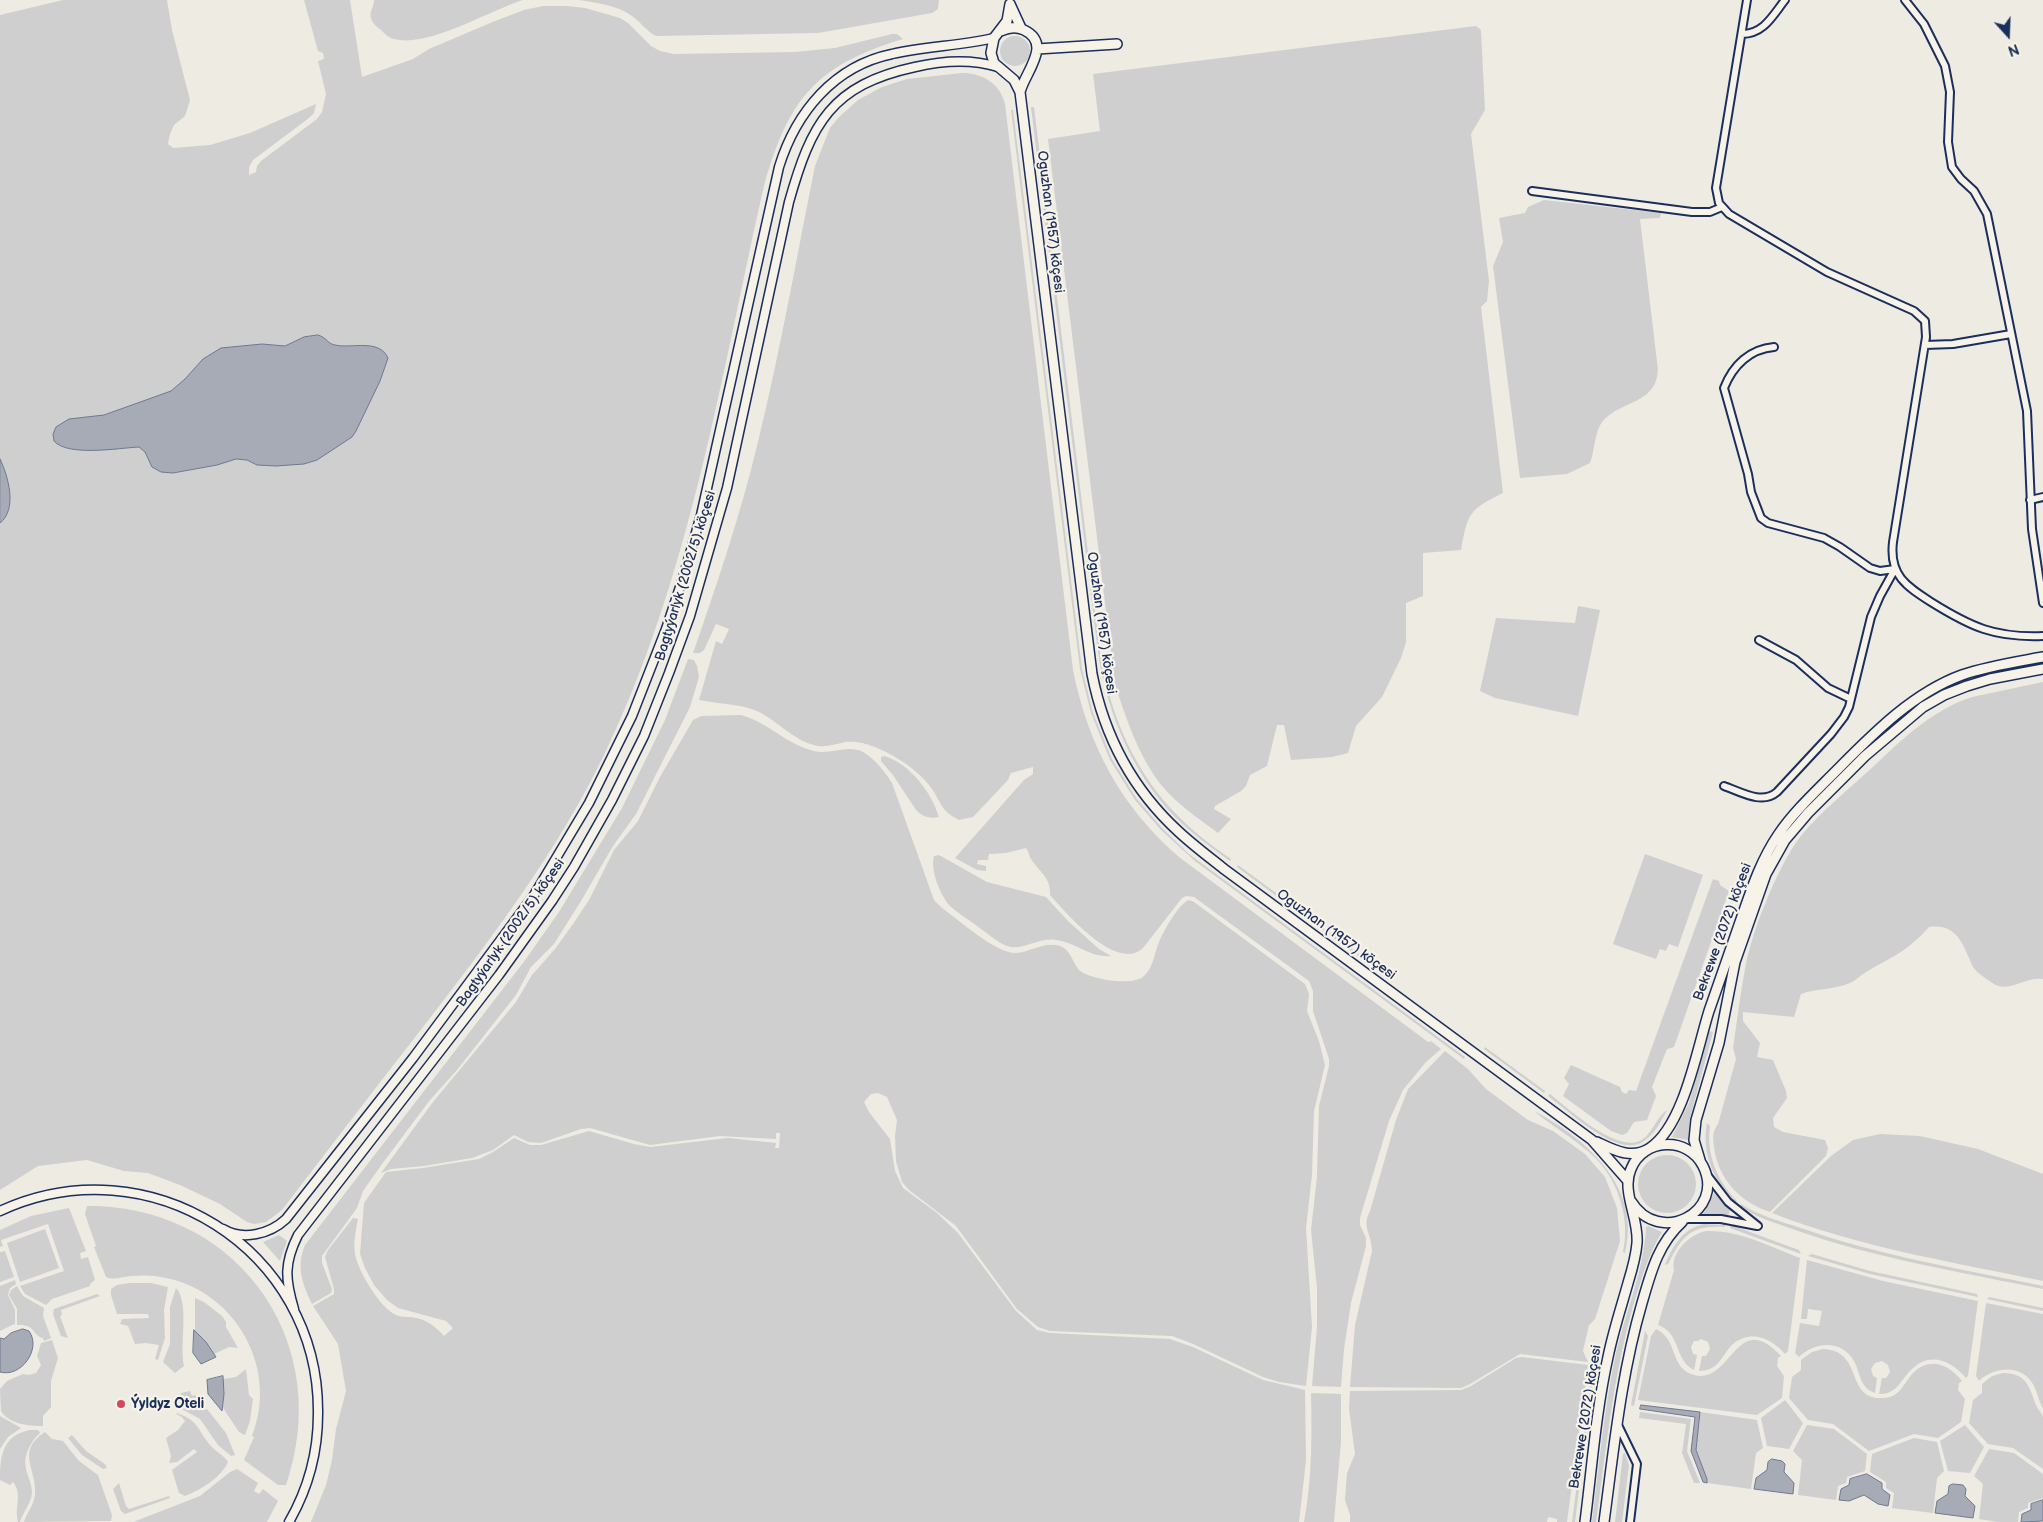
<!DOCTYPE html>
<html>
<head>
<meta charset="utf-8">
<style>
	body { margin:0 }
	#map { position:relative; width:2043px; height:1522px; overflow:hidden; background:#eeebe2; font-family:"Balsamiq Sans",sans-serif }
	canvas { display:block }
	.north { position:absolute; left:1983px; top:10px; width:50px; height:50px; -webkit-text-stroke:4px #f7f3e8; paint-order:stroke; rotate:160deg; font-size:14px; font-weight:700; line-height:20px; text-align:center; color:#1b2f5e }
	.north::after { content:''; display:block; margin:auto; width:18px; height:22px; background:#1b2f5e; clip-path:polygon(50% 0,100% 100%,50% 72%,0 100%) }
</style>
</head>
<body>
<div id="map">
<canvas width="2043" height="1522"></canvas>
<div class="north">N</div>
</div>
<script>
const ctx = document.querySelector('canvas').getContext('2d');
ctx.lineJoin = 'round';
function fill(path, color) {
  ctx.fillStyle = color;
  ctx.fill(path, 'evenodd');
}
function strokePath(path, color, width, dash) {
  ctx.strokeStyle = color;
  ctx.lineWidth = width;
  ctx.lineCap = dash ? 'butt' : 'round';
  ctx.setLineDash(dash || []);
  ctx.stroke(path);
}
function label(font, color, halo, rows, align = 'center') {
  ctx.font = font + ' "Balsamiq Sans",sans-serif';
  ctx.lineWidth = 4.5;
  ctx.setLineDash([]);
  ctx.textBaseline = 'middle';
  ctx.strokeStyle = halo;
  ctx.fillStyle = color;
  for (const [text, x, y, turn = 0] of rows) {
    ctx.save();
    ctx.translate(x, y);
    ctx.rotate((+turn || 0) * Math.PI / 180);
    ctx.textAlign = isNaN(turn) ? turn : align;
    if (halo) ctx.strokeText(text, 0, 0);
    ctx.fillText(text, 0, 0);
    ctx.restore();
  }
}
fill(new Path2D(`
	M63 0H167L172 30 190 100 185 116 174 125 170 134 168 144 173 148 210 145 250 133 316 104 314 113 309 118 253 160 249 167V175L256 172 257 166 261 161 317 119 322 112 326 94 318 61 324 59 323 53 318 51 304 0H350L362 77 413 59 429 49 495 21 524 10 543 6H567L585 8 620 18 628 23 651 46 660 51 674 54 795 52 835 48 892 34H897L903 39C813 66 787 102 763 190 720 381 690 577 604 755 558 850 494 935 430 1018 380 1082 331 1146 282 1210L266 1222 254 1224 247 1222 220 1204 180 1185 148 1173 124 1171 87 1160 38 1166 0 1190V15Z
	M374 0H523C488 11 428 48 394 39 389 38 385 34 381 30 377 27 372 23 371 18 369 12 374 7 374 0Z
	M579 0H939L938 9 932 13 818 33 656 36C646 31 641 22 632 16 617 5 597 3 579 0Z
	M1476 26 1481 30 1485 110 1471 134 1489 281 1487 301 1481 307 1503 493C1469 510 1468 512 1461 550L1423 553V596L1406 603V642L1401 658 1382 697 1356 726 1348 753 1332 757 1291 760 1284 725H1277L1267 766 1250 775 1246 786 1241 791 1215 806 1214 809 1231 819 1218 833C1199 819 1177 804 1162 786 1139 757 1126 719 1115 684L1048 139 1100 131 1093 74Z
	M1000 51a15 15 0 1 1 30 0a15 15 0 1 1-30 0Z
	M962 73C982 73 1000 83 1005 104L1073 670C1088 745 1121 807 1179 857L1428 1042 1431 1041 1441 1049 1426 1062 1403 1090 1389 1121 1360 1218V1225L1366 1238V1246L1351 1303 1344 1349 1341 1387 1312 1386 1317 1327V1288L1311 1230 1317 1176 1319 1106 1329 1066V1059L1313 1011V991L1309 981 1194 897 1186 896 1182 898 1143 948C1117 973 1066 913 1050 895 1051 877 1040 873 1031 859 1029 856 1029 852 1026 848L1006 853 989 854 988 860H978L977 864 986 866V871L977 870 955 858 1024 780 1033 774V767L1011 773 1008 780 973 817 959 820C941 811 942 804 932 789 923 776 909 765 895 757 880 748 862 740 845 742 836 744 827 747 818 746 795 742 779 722 759 712 743 704 718 704 699 700L716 641 722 644 729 629 716 624 704 650 700 653H693C717 584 740 516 757 446 780 353 796 260 815 166L830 128 838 118 858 100 882 87 907 79Z
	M1031 107H1034L1100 652C1109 712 1134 772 1178 816 1194 832 1212 846 1231 859L1230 861C1211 848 1193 834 1176 818 1132 773 1107 713 1098 652Z
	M1011 110H1013L1082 669 1093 713 1112 759 1137 799 1163 829 1189 854 1465 1057 1464 1059 1195 861 1161 830 1135 800 1110 760 1091 713 1080 669Z
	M1544 200 1661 213 1660 218 1640 219 1658 370C1656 405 1620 400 1602 422 1594 433 1595 451 1590 463L1567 474 1520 478 1493 266 1503 242 1499 218 1525 213 1528 207Z
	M1578 606 1600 610 1578 716 1495 698 1480 691 1496 618 1575 623Z
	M688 659 694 660 697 666 699 677 690 707 636 814 613 846 581 901 554 944 531 967 516 995 457 1070 430 1100 382 1164 363 1191 357 1208 322 1256V1263L332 1289 331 1293 312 1304C302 1283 296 1267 305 1245L523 963 559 912 622 808 665 720Z
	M2043 682V979C2026 976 2009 993 1994 984 1988 980 1977 973 1973 967 1971 964 1970 959 1968 956 1960 936 1951 924 1929 927 1907 952 1893 956 1866 972 1861 975 1856 980 1850 983 1834 990 1817 988 1801 994L1794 1017 1743 1012V1021L1760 1043 1757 1057 1773 1060 1786 1091 1787 1098 1773 1118 1774 1127 1783 1132 1825 1140 1828 1148 1826 1156 1770 1212C1740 1202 1718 1179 1714 1147 1713 1139 1712 1131 1718 1124L1736 1059 1733 1048C1737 1022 1740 995 1745 969 1751 933 1778 866 1800 837 1821 811 1849 789 1874 766 1902 739 1934 709 1972 697Z
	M741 715C767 722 786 744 814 751 830 755 848 744 863 752 874 758 886 773 892 783L934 900 942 908C959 920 995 953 1016 953 1030 952 1045 941 1060 946 1071 950 1072 962 1079 970 1089 979 1133 987 1144 976 1154 966 1154 954 1159 942 1163 932 1179 903 1189 900L1194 902 1305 984 1309 994 1307 1011 1319 1041 1325 1065 1314 1111 1312 1175 1306 1228 1312 1327 1306 1386 1279 1382 1263 1377 1193 1344 1172 1336 1050 1331 1038 1327 1017 1309 956 1226 909 1190 902 1182 896 1161 895 1136 897 1120 887 1097 878 1093 871 1094 864 1102 869 1112 890 1139 895 1171 903 1188 937 1213 958 1233 1016 1311 1037 1330 1050 1333 1170 1339 1193 1347 1263 1380 1305 1390 1306 1461 1299 1522H311L326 1485 332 1460 336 1429 346 1391 338 1344 313 1306 334 1294V1289L325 1257 328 1250 353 1218 358 1219C356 1230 353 1243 355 1254 358 1271 380 1308 396 1315 401 1317 406 1317 411 1317 426 1319 434 1325 444 1336L453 1328 446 1321 398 1308 387 1300 374 1285 365 1268 360 1254 364 1203 386 1172 423 1168 479 1159 493 1152 514 1138 530 1145H541L589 1131 634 1144 650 1147 728 1138 776 1143 775 1148H779L780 1133H776V1139L720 1136 650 1145 590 1128 581 1129 541 1143 528 1142 514 1135 493 1150 472 1158 424 1166 391 1169 381 1173 433 1102 516 1002 532 975 555 949 573 924 589 900 614 850 638 821 660 777 693 720 701 716Z
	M885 756C911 765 931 792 939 817 930 819 923 817 916 810L893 775 881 761V757Z
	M1645 854 1703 875 1678 947 1669 944 1666 951 1660 949 1656 959 1613 944Z
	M939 855 987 882 1046 897 1068 921 1099 949 1111 956C1090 958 1075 942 1056 940 1040 937 1026 949 1011 947 1000 945 990 935 981 929 971 921 959 914 950 906 940 895 930 870 934 856Z
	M1238 865 1363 957 1362 959 1237 867Z
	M1713 879 1719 881 1720 885 1729 891 1674 1047 1667 1049 1652 1087 1656 1096 1647 1120 1634 1122 1627 1133 1622 1135 1611 1131 1563 1096 1569 1084 1564 1078 1571 1065 1620 1087 1622 1092 1626 1094 1629 1090 1636 1091Z
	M1708 1031 1713 1032 1690 1118 1688 1140 1672 1137 1689 1103Z
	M1485 1047 1545 1091 1544 1093 1484 1049Z
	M1445 1051 1468 1069 1486 1089 1528 1120 1553 1131 1585 1154 1605 1177 1617 1208 1620 1241 1595 1319 1589 1325 1583 1351 1588 1362 1520 1354 1470 1384 1461 1388 1350 1387 1355 1325 1372 1251C1372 1234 1361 1227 1370 1211L1396 1120 1408 1089Z
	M1550 1094C1569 1109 1619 1156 1643 1139 1652 1133 1659 1114 1667 1110 1661 1121 1655 1134 1644 1141 1619 1160 1569 1111 1548 1096Z
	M1534 1111C1586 1138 1642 1187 1625 1253L1623 1252C1631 1217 1617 1176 1590 1153 1573 1138 1552 1126 1534 1111Z
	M1707 1123 1710 1126C1706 1154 1717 1181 1737 1201L1735 1203C1714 1182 1701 1152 1707 1123Z
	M1880 1134 1920 1136 1978 1149 2043 1174V1281C1952 1262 1859 1247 1772 1213L1831 1156 1853 1140Z
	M1638 1184a29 29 0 1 1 58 0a29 29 0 1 1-58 0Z
	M1714 1193 1730 1210 1728 1216 1703 1214Z
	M1741 1204C1758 1215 1779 1221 1798 1227 1877 1255 1961 1269 2043 1286V1289C1960 1272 1875 1258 1795 1230 1777 1223 1756 1218 1740 1206Z
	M97 1206C244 1212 334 1347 286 1485H278L244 1460 254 1437 252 1436C279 1369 236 1292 166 1278 155 1275 143 1275 132 1276 123 1276 114 1281 106 1277L94 1247 96 1246 85 1214 87 1206Z
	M69 1208 86 1251 80 1253 81 1259 88 1257 95 1280 90 1284V1286L52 1299 46 1305 25 1294 20 1286 64 1271 48 1224 1 1240 3 1246 0 1247V1230L31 1216Z
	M1704 1224 1725 1225V1227C1691 1225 1683 1235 1668 1264L1665 1265C1672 1247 1683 1228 1704 1224Z
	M1731 1225 1799 1250 1801 1254 1730 1228Z
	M1648 1226 1662 1232C1648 1255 1641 1280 1633 1306 1613 1377 1606 1449 1596 1522H1592C1599 1466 1604 1408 1616 1353 1626 1311 1644 1270 1646 1227Z
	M45 1229 59 1268 20 1282 7 1243Z
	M1707 1231C1739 1230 1771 1247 1800 1258L1788 1351 1785 1354C1771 1338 1750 1329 1732 1345 1721 1356 1719 1371 1699 1371L1702 1356H1706L1710 1349 1708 1342 1701 1339 1698 1341H1694L1691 1347 1693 1354 1697 1355 1694 1370C1673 1359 1682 1334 1658 1325L1674 1270C1670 1252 1691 1233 1707 1231Z
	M279 1235 287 1241 280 1261 263 1242Z
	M5 1251 14 1277 0 1282V1252Z
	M1812 1254 1870 1271 1977 1294 1978 1297 1870 1274 1808 1256Z
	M1807 1260 1883 1281 1978 1301 1968 1376 1966 1378C1952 1361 1930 1351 1912 1369 1900 1380 1898 1394 1879 1394L1882 1378H1886L1890 1372 1888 1365 1882 1361 1875 1363 1871 1369 1873 1376 1877 1378 1875 1393C1859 1387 1861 1374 1854 1361 1841 1339 1815 1342 1799 1357L1795 1353 1800 1323 1819 1326 1822 1311 1808 1309 1807 1319H1801Z
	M15 1280 16 1284 10 1288 8 1295 15 1310V1325L14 1324 0 1331V1286Z
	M129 1283H151L168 1287 164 1310 165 1338 158 1360 155 1359 159 1345 146 1343 135 1344 128 1326 120 1324 122 1319 149 1318 148 1314H117L111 1295V1289L117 1285Z
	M17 1286 23 1296 44 1308 43 1316 51 1338 44 1341 43 1338C31 1335 37 1324 17 1325V1309L9 1295 11 1290Z
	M176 1288C190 1303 179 1345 184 1366L175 1373 163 1362 170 1344V1307Z
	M97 1294 100 1296 61 1310 62 1315 60 1316 68 1338 61 1336 53 1314 54 1309Z
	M1989 1297 2043 1308V1311L1987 1299Z
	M195 1298 204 1302 222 1316 226 1322V1327L238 1348 229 1347 214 1354 195 1332Z
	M1986 1303 2043 1314V1409C2039 1402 2038 1394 2034 1386 2023 1364 1995 1366 1979 1381L1976 1376Z
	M1656 1329C1679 1340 1669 1368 1694 1375 1732 1385 1736 1307 1781 1356L1778 1358 1777 1366 1784 1376 1782 1398 1757 1415 1638 1400 1651 1336Z
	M1645 1331 1648 1336 1634 1406 1631 1405Z
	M52 1340 58 1358 51 1381V1407L43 1416V1426C28 1426 9 1424 1 1411L0 1389 7 1381 23 1374 29 1375 36 1373 41 1365 37 1356 41 1343Z
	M1823 1349C1864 1350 1845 1400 1882 1398 1900 1398 1903 1384 1913 1373 1930 1356 1949 1365 1962 1381L1959 1383 1958 1390 1965 1399 1961 1422 1938 1438 1914 1434 1869 1451 1833 1424 1808 1420 1789 1398 1792 1377 1801 1370V1360L1812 1352Z
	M1522 1357 1588 1365 1567 1522H1557V1519L1548 1517 1547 1522H1350V1515L1345 1500 1347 1473 1355 1454 1349 1409 1350 1391 1461 1390 1471 1386 1516 1358Z
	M246 1369 249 1395 253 1399 250 1421 245 1435 239 1432 223 1408V1379L236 1377Z
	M2003 1373C2027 1373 2029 1387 2036 1405 2038 1410 2043 1414 2043 1418 2043 1435 2043 1453 2043 1469L2013 1448 1988 1444 1969 1423 1973 1400 1982 1393V1384L1992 1376Z
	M1591 1377H1593L1575 1522H1572Z
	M190 1391 192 1396 195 1395 205 1410 207 1409 226 1433 235 1455 231 1456 218 1445 200 1419 178 1407 181 1393Z
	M1311 1393 1341 1394V1442L1334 1522H1304C1312 1479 1312 1436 1311 1393Z
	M1785 1400 1803 1423 1789 1449 1767 1446 1761 1418Z
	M1640 1412 1691 1419 1687 1451 1700 1483H1694L1682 1453 1686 1424 1639 1418Z
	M1700 1412 1757 1420 1763 1448 1756 1453 1751 1489 1707 1483V1479L1696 1450Z
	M177 1413C201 1422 196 1429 211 1446 216 1452 224 1455 228 1462 221 1478 200 1490 185 1496L179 1493 172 1470 197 1452 194 1449 177 1462 169 1463 171 1456 166 1438 178 1430 185 1421 182 1417 176 1414Z
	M0 1416 21 1428 8 1437 0 1449Z
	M1807 1425 1834 1429 1867 1454 1865 1471 1847 1477 1846 1483 1838 1486 1836 1500 1798 1495 1802 1460 1793 1451Z
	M1965 1425 1984 1447 1970 1473 1948 1471 1940 1441Z
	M30 1430H38L40 1433C30 1442 23 1456 26 1469 28 1477 32 1484 32 1493 31 1504 23 1512 20 1522H18C14 1507 23 1495 13 1482L10 1485 0 1480C0 1457 2 1435 30 1430Z
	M45 1432 52 1439 63 1441 79 1461 98 1475 112 1515 111 1521 24 1522C27 1512 35 1504 35 1493 37 1470 15 1451 45 1432Z
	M72 1435 86 1451 105 1464 107 1468 103 1469 82 1455 68 1438Z
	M1914 1438 1937 1442 1944 1471 1937 1478 1933 1513 1892 1508 1894 1493 1886 1488V1482L1870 1472 1872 1454Z
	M1989 1449 2014 1453 2043 1474V1498L2028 1503V1508L2019 1512 2018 1522H1998L1979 1519 1983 1484 1974 1476Z
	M1625 1453 1629 1465 1622 1522H1615L1623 1454Z
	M237 1469 258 1483 254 1491 259 1494 263 1489 278 1501 267 1522H133L200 1496 230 1472Z
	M119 1483 126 1506 129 1509 169 1496 170 1498 125 1514 121 1511 113 1489Z`), '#cfcfcf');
const water = new Path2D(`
	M318 335C326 337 328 344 335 345 351 349 379 338 388 358L380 381 356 431 352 437 317 460 304 464 276 466 257 465 247 460 236 459 217 465 173 473 161 472 152 467 145 452 139 447C119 448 68 457 54 441L53 434 56 427 69 419 104 415 171 391 185 379 203 359 221 348 262 344 285 346 304 337Z
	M0 459C8 476 18 509 0 523Z
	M23 1329 29 1331C42 1349 21 1378 0 1372V1338L4 1339 11 1333Z
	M194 1330 206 1342 216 1357 201 1364 193 1353Z
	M223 1376 224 1394 222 1411 208 1394 207 1380Z
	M1641 1405 1700 1412 1696 1450 1707 1479V1483L1703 1482 1691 1451 1695 1417 1640 1409Z
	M1772 1459 1782 1461 1785 1464 1784 1472 1794 1483 1793 1494 1754 1489 1756 1478 1767 1470 1768 1462Z
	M1867 1474 1882 1483V1489L1890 1495 1888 1506 1878 1504 1864 1495 1849 1501 1839 1500 1841 1489 1849 1485 1850 1479Z
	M1953 1484 1963 1485 1966 1489 1965 1496 1975 1506 1973 1518 1935 1513 1937 1501 1948 1494 1949 1486Z
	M2043 1500V1521L2021 1522 2022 1514 2031 1510V1504Z`);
fill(water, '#a6abb5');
strokePath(water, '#6e7992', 1);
const minor = new Path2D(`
	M1747 0 1716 188 1719 203 1729 214 1827 272 1914 311 1925 321 1926 337 1893 542C1889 575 1906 586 1931 602 1971 627 1995 638 2043 636
	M1905 0 1924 24 1945 66 1950 92 1948 142 1952 167 1961 179 1974 191 1987 214 2027 411 2032 529 2043 603
	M1742 34C1764 34 1773 15 1785 0
	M1532 191 1692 212H1710L1722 207
	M1925 345 1953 344 2011 334
	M1774 347C1750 349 1733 365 1724 388L1748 474 1751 492 1761 518 1768 523 1824 538 1840 547 1870 568 1880 571 1895 569
	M2030 500 2043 497
	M1759 640 1796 660 1828 688 1851 699
	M1724 786C1741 792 1762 805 1777 792L1831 734 1844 717 1849 707 1871 617 1880 596 1895 569
	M1708 1176 1728 1202 1758 1226
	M1685 1219H1721L1757 1226
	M1617 1423 1637 1464 1630 1522`);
const tertiary = new Path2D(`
	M0 1211C148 1142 320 1249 318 1414 318 1451 308 1489 289 1522
	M223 1229C243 1241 270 1234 286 1219L413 1058 534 895 589 803 632 716 666 629 683 578 701 515 779 167C796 112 834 66 892 54 926 46 960 46 994 38
	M294 1309C285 1279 284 1263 298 1235L499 975 552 901 574 867 612 800 644 736 669 673 690 616 727 488 789 202C811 124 831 85 915 67 941 61 972 59 998 67`);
const secondary = new Path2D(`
	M1021 28 1010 4 1007 21 994 38 991 53 994 63 1014 80 1020 92 1092 674C1104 735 1133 790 1179 832 1193 845 1209 857 1224 869L1592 1140 1628 1181
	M1001 31C1009 27 1016 26 1024 30 1053 44 1025 72 1020 92
	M1037 49 1117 44
	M1597 1142C1614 1150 1632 1160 1650 1148 1684 1125 1697 1049 1709 1011 1719 982 1729 954 1739 925 1750 894 1759 863 1778 835 1793 813 1812 795 1831 776 1869 738 1910 694 1962 675 1988 666 2016 662 2043 657
	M1700 1160 1694 1140 1696 1120 1719 1043 1735 962 1766 874 1785 840 1808 813 1865 756 1923 707 1944 695 1967 686 1990 679 2043 669
	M1585 1522C1592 1467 1596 1411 1608 1357 1613 1332 1621 1308 1628 1283 1632 1270 1636 1256 1637 1243 1639 1218 1621 1191 1631 1169 1643 1138 1688 1136 1703 1166 1726 1212 1659 1247 1631 1201
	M1604 1522C1614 1448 1621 1375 1642 1303 1651 1272 1658 1244 1682 1222`);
strokePath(minor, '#1b2f5e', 10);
strokePath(tertiary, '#1b2f5e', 11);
strokePath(secondary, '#1b2f5e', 12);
strokePath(minor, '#f7f3e8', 6);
strokePath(tertiary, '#f7f3e8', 8);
strokePath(secondary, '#f7f3e8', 9);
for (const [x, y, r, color] of [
	[121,1404,5,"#d1495b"]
]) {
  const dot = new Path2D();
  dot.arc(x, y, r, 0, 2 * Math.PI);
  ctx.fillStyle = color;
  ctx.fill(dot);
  strokePath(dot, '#f7f3e8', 2);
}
label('14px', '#1b2f5e', '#f7f3e8', [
	["Oguzhan (1957) köçesi",1050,222,83],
	["Bagtyýarlyk (2002/5) köçesi",686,576,-73],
	["Oguzhan (1957) köçesi",1101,623,82],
	["Bekrewe (2072) köçesi",1723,932,-70],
	["Bagtyýarlyk (2002/5) köçesi",511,933,-55],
	["Oguzhan (1957) köçesi",1336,935,36],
	["Bekrewe (2072) köçesi",1586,1417,-81]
]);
label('bold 14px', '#1b2f5e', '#f7f3e8', [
	["Ýyldyz Oteli",131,1404]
], 'left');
</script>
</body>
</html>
